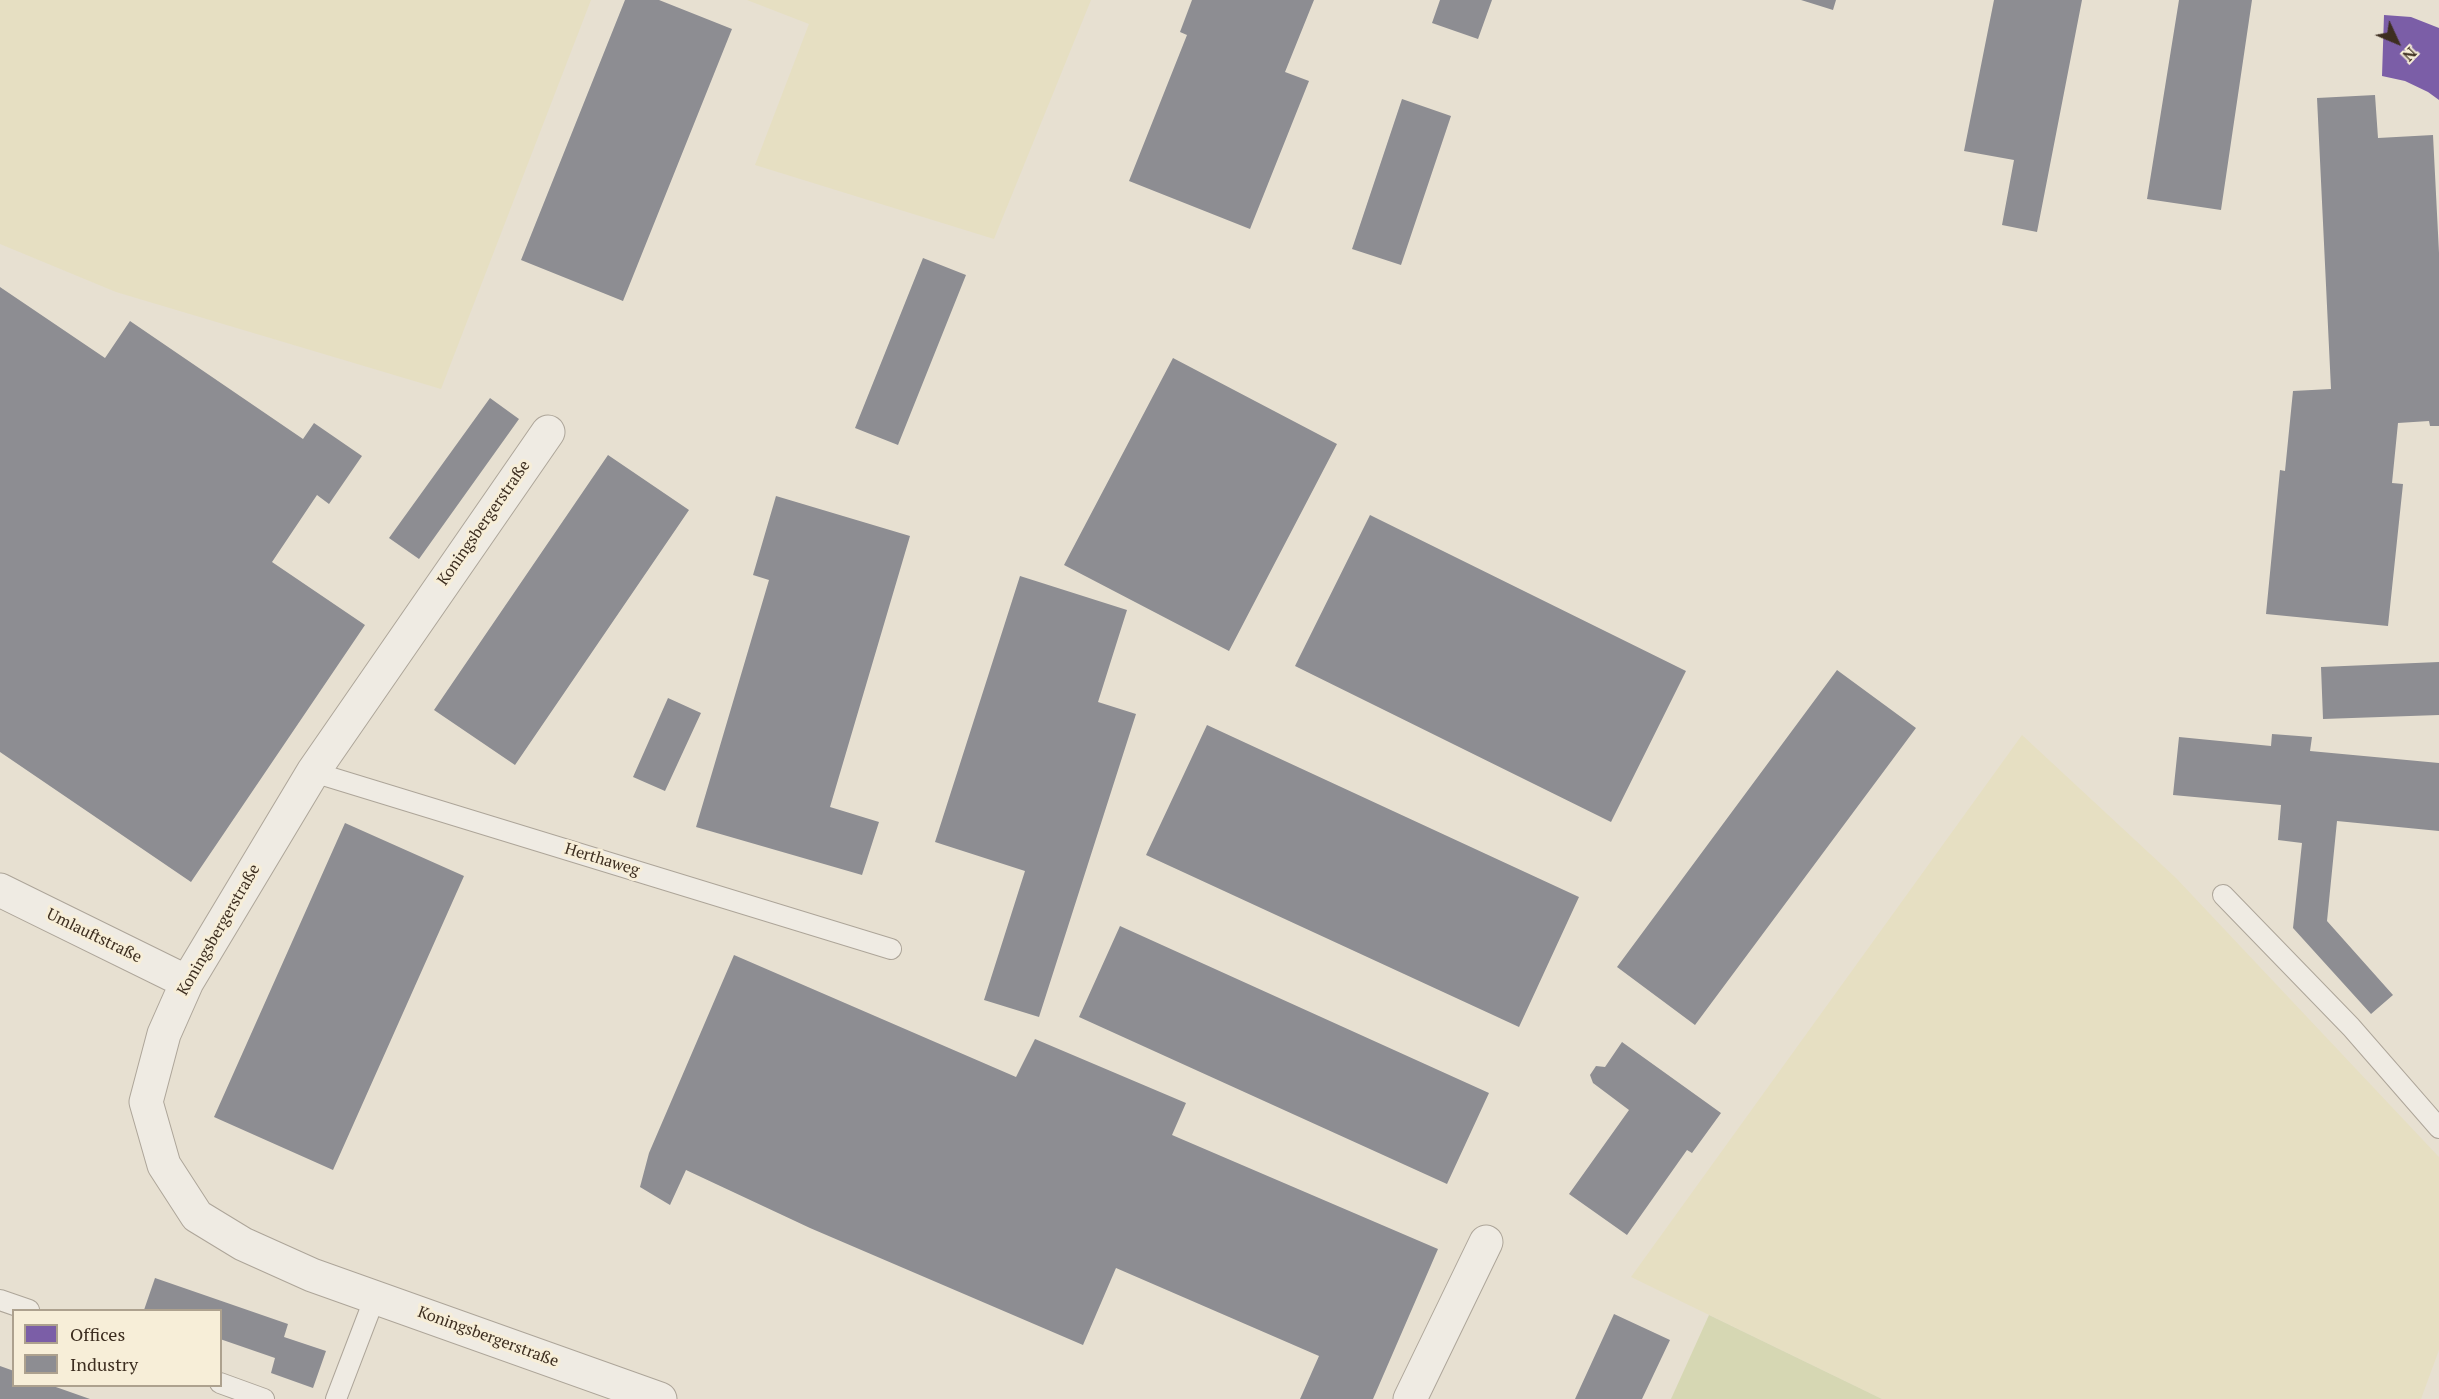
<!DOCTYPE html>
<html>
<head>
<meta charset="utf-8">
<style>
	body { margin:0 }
	#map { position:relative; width:2439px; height:1399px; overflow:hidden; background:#e7e0d1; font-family:"PT Serif",serif }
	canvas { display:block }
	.legend { position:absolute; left:12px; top:1309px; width:210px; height:78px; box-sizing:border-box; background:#f7eed8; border:2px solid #ada18e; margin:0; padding:8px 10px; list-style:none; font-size:18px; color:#3d2e20 }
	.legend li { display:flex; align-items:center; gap:12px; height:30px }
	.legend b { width:30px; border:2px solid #ada18e }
	.north { position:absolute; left:2367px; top:12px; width:60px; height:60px; -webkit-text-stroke:4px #f7eed8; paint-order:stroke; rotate:134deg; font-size:16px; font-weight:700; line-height:24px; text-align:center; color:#3d2e20 }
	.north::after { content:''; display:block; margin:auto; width:21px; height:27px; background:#3d2e20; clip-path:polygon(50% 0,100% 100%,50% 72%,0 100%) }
</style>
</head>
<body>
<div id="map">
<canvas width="2439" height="1399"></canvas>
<ul class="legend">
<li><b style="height:16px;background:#7b5ea7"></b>Offices</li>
<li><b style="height:16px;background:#8d8d92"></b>Industry</li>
</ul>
<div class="north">N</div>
</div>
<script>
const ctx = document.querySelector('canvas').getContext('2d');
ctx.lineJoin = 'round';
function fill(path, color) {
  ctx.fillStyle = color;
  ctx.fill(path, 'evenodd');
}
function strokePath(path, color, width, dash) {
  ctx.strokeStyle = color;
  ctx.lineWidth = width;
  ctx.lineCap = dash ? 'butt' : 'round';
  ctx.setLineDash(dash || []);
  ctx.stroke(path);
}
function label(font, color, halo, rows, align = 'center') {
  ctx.font = font + ' "PT Serif",serif';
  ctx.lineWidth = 6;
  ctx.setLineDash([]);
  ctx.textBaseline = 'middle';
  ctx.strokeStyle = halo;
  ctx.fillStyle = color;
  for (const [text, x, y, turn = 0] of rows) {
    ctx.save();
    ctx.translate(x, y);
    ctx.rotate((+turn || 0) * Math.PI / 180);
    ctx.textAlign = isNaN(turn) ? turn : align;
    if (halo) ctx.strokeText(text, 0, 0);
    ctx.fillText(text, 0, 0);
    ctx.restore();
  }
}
fill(new Path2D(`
	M0 0H591L441 389 116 292 0 244Z
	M747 0H1091L994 239 755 165 809 24Z
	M2022 735 2176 878 2439 1157V1350L2421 1399H1882L1631 1277Z`), '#e6dfc2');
fill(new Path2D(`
	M1709 1315 1882 1399H1671Z`), '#d6d7b3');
fill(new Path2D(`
	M2384 15 2411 17 2439 28V100L2428 92 2405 81 2382 76Z`), '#7b5ea7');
fill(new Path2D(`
	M625 0H659L732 29 623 301 521 260Z
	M1192 0H1314L1285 72 1309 81 1250 229 1129 181 1187 35 1180 32Z
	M1440 0H1492L1478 39 1432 23Z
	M1801 0H1836L1833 10Z
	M1994 0H2082L2037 232 2002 225 2014 160 1964 151Z
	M2179 0H2252L2221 210 2147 199Z
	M2375 95 2378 138 2433 135 2439 253V426H2430L2429 421 2398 423 2392 483 2403 484 2388 626 2266 614 2280 470 2285 471 2293 391 2331 389 2317 98Z
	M1402 99 1451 116 1401 265 1352 249Z
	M923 258 966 275 898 445 855 428Z
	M0 287 105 358 130 321 303 439 314 423 362 456 329 504 317 495 272 562 365 625 191 882 0 752Z
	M1173 358 1337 444 1229 651 1064 565Z
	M490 398 519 419 419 559 389 538Z
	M608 455 689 510 515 765 434 710Z
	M776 496 910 536 830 807 879 822 862 875 696 827 769 580 753 575Z
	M1370 515 1686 671 1611 822 1295 666Z
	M1020 576 1127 610 1098 702 1136 714 1039 1017 984 1000 1025 871 935 842Z
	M2439 662V715L2323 719 2321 667Z
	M1837 670 1916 728 1695 1025 1617 967Z
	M668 698 701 713 665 791 633 777Z
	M1207 725 1579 897 1519 1027 1146 855Z
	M2272 734 2312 737 2310 751 2439 763V831L2337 821 2327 921 2393 995 2371 1014 2293 928 2302 843 2278 840 2281 805 2173 795 2179 737 2271 746Z
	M345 823 464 876 333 1170 214 1117Z
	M1120 926 1489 1093 1447 1184 1079 1017Z
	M734 955 1016 1077 1035 1039 1186 1103 1172 1135 1438 1249 1373 1399H1300L1319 1356 1116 1268 1083 1345 810 1228 686 1170 670 1205 640 1187 649 1153Z
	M1622 1042 1721 1113 1692 1153 1687 1150 1627 1235 1569 1194 1629 1110 1593 1083 1590 1075 1596 1066 1605 1067Z
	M155 1278 288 1324 284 1337 326 1351 313 1388 271 1373 275 1358 220 1339V1310H144Z
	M1614 1314 1670 1340 1642 1399H1575Z
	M0 1366 14 1371V1386H53L90 1399H0Z`), '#8d8d92');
const service = new Path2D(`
	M313 772 891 949
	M2223 895 2351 1027 2439 1128
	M0 1300 29 1310
	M220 1383 264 1399
	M336 1399 375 1297`);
const minor = new Path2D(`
	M548 432 313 772 187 982 164 1034 146 1102 164 1165 197 1216 243 1244 312 1275 660 1399
	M0 890 187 982
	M1410 1399 1486 1242`);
strokePath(service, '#ada599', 22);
strokePath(minor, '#ada599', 35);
strokePath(service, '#efebe3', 20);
strokePath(minor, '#efebe3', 33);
label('16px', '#3d2e20', '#f7eed8', [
	["Koningsbergerstraße",484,523,-55],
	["Herthaweg",602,860,17],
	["Koningsbergerstraße",219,930,-60],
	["Umlauftstraße",94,936,26],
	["Koningsbergerstraße",488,1337,20]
]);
</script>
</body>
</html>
